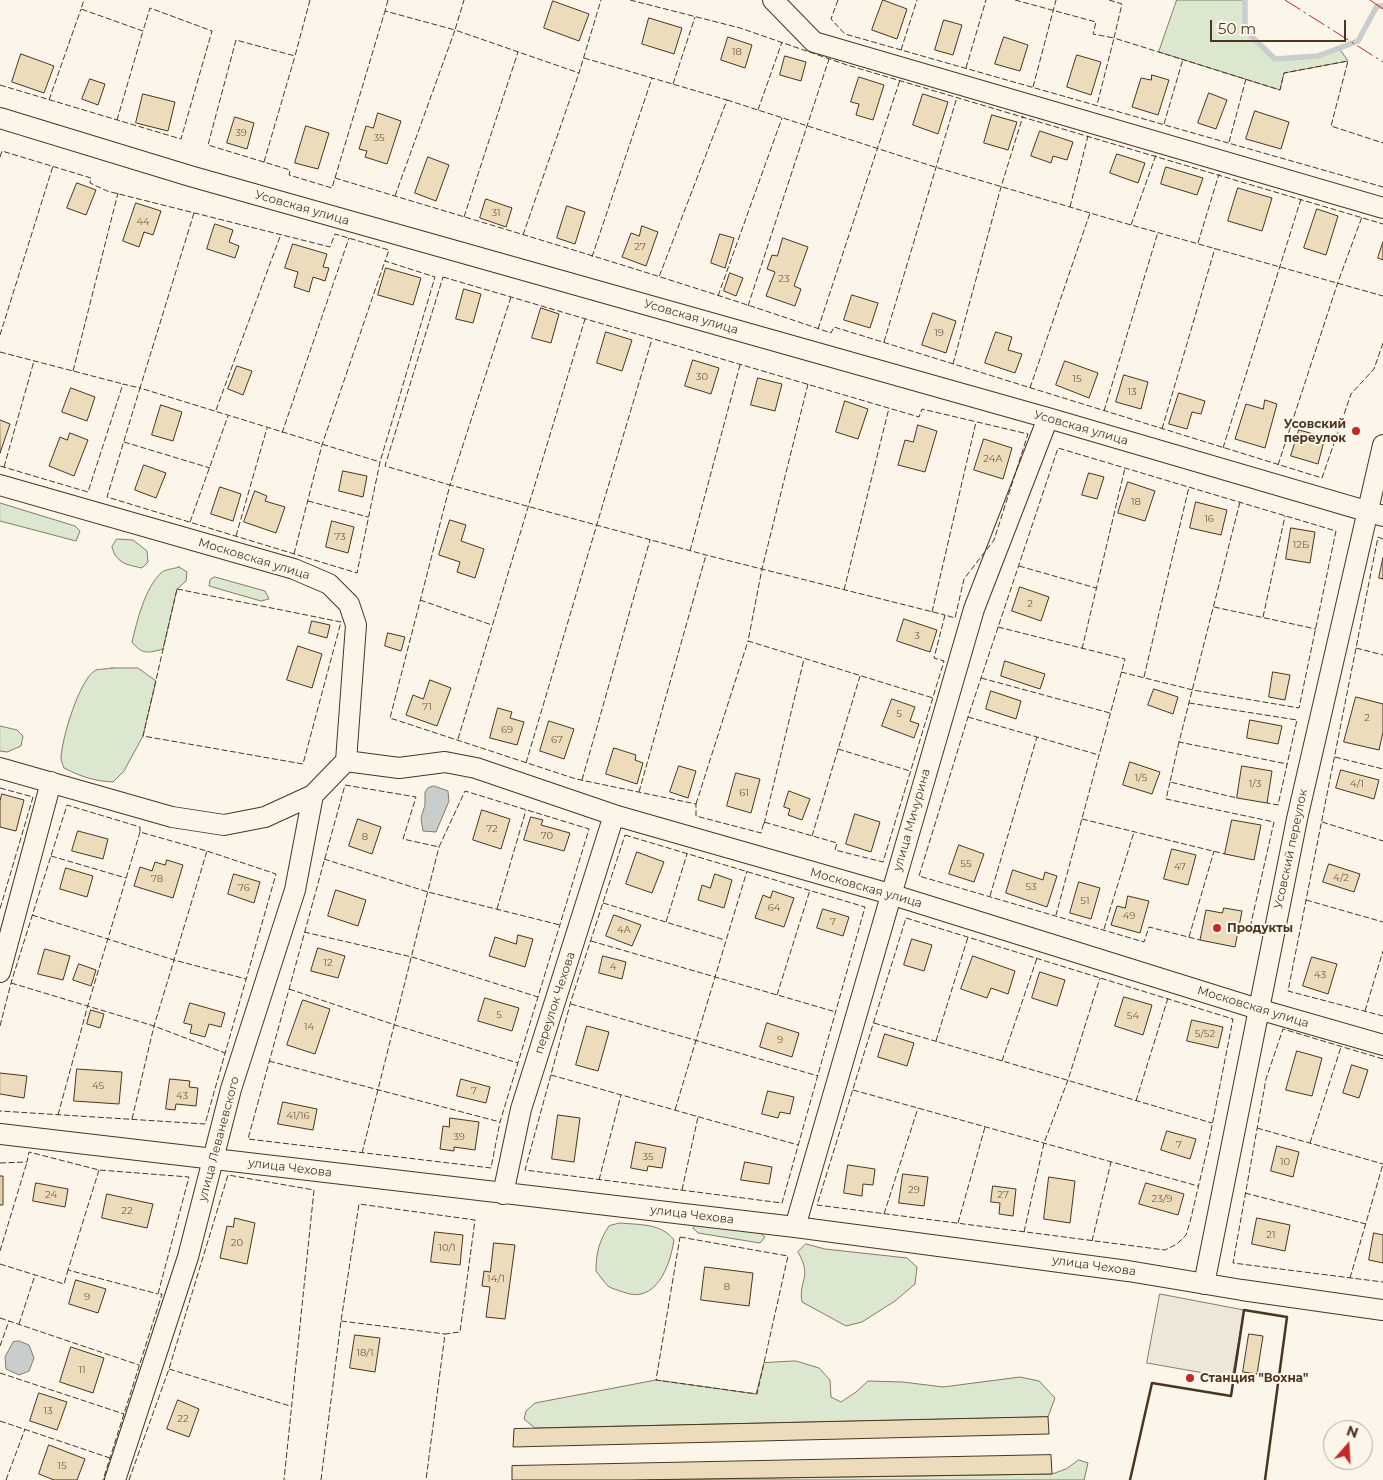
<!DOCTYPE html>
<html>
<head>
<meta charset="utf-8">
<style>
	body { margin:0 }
	#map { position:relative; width:1383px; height:1480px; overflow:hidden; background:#fbf6e9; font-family:Montserrat,sans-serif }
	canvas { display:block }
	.north { position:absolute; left:1323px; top:1420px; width:50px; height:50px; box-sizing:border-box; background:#fbf6e9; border:1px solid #b4a999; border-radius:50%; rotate:19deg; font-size:14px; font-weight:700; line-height:20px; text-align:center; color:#4a3520 }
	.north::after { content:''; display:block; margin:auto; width:18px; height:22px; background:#c62828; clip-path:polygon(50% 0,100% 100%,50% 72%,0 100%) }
	.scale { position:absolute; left:1210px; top:20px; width:136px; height:22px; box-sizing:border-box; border:2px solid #4a3520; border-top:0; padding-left:6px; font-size:15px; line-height:18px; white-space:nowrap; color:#4a3520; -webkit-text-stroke:4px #fbf6e9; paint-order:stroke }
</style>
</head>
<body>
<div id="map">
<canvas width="1383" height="1480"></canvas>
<div class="north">N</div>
<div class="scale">50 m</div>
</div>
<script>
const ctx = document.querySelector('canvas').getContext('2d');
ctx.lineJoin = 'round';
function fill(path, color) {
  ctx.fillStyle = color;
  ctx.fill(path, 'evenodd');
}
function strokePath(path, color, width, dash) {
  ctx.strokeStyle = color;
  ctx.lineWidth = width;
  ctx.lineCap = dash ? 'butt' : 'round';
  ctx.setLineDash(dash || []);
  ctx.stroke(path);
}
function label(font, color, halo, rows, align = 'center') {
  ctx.font = font + ' Montserrat,sans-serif';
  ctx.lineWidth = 4;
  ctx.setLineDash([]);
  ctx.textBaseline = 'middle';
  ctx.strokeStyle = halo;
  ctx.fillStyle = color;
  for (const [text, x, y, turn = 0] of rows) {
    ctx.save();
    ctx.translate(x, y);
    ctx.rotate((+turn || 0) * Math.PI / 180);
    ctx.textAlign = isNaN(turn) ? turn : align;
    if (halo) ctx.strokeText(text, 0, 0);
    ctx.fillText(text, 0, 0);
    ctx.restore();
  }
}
const green = new Path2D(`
	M1177 0H1245V30L1275 59 1318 56 1339 48 1348 61 1284 73 1280 90 1159 52Z
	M0 503 75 526 80 531 76 541 0 521Z
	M117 539 133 540 147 551 148 562 142 568C127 565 116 563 112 547Z
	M179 567 187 572 186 581 177 589 163 649C149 653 142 655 132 642 137 621 145 588 161 573 165 569 174 569 179 567Z
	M215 577 265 591 269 599 261 601 209 586 210 580Z
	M112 668H138L156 681 143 736 124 771 113 782C94 781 82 777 64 768 63 765 61 761 61 757 62 739 79 679 96 670 100 669 108 669 112 668Z
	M0 726 17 730 23 736 21 746 7 752 0 751Z
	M620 1223C640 1225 661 1223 674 1240 670 1266 656 1305 623 1292 618 1290 612 1289 608 1286 604 1282 600 1276 596 1271 596 1253 599 1241 609 1226Z
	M698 1224 760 1233 765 1237 760 1243 698 1233 693 1228Z
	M806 1244 825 1249 907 1258 917 1267 915 1284 895 1301 862 1322 846 1326 802 1302C798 1280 813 1278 798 1252Z
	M796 1361 819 1368 830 1380 831 1397 841 1402 856 1392 868 1381 903 1382 943 1387 1020 1377 1039 1381 1055 1398 1048 1417 535 1428 524 1419 526 1411 535 1403 656 1380 756 1394 764 1363Z
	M1079 1460 1088 1463 1084 1480H628L1052 1474 1066 1469Z`);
fill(green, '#dce7d0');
strokePath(green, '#887966', 1);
const parking = new Path2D(`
	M1160 1294 1244 1310 1232 1378 1147 1363Z`);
fill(parking, '#ede7d9');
strokePath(parking, '#887966', 1);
const water = new Path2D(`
	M434 786 448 791 449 801 436 832 423 831 421 818 425 805V792L428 788Z
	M19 1341 29 1345 34 1358 29 1371 19 1375 6 1369 5 1357 13 1342Z`);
fill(water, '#c9cecd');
strokePath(water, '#887966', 1);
strokePath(new Path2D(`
	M1245 0V30L1275 59 1318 56 1358 41 1377 6H1383`), '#c9cecd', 5.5);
const building = new Path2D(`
	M883 0 907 9 897 39 872 30Z
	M553 1 589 14 579 41 544 28Z
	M649 18 682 28 674 54 642 44Z
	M944 20 962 25 953 55 935 50Z
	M728 37 752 45 745 68 721 60Z
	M1004 37 1028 45 1020 71 995 64Z
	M21 54 54 66 44 93 12 82Z
	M1077 55 1101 62 1091 95 1067 87Z
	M785 56 806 62 801 81 780 75Z
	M1152 75 1169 80 1158 115 1132 107 1141 78 1151 80Z
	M859 77 884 85 873 120 856 115 859 104 851 102Z
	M90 79 105 84 98 105 82 99Z
	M1209 93 1227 100 1216 129 1198 123Z
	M143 94 175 102 168 131 136 123Z
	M923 94 948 102 938 134 913 125Z
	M1255 111 1289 122 1281 149 1246 139Z
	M378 113 401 121 387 164 365 157 367 151 359 149 366 126 373 128Z
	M992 115 1017 122 1008 150 984 143Z
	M235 117 254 123 247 149 227 143Z
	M306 126 329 133 318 169 295 163Z
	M1040 131 1073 142 1067 160 1053 156 1051 163 1031 156Z
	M1117 154 1145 163 1138 183 1110 173Z
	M428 157 449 165 436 201 415 193Z
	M1166 167 1203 178 1197 195 1161 184Z
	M77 183 96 190 86 215 67 208Z
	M1238 188 1272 198 1262 231 1228 221Z
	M486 199 512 208 506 227 480 218Z
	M136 203 161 211 153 235 144 232 139 247 123 241Z
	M567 206 585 212 575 244 557 238Z
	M1317 209 1338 216 1326 255 1304 248Z
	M215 224 233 230 229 242 239 246 235 258 207 249Z
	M642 226 658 232 646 266 622 257 631 233 639 236Z
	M720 234 734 238 725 268 711 263Z
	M783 238 808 247 794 286 801 289 795 306 766 296 775 272 767 269 772 255 777 256Z
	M1383 242V260L1378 258Z
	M293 244 327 254 323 267 329 268 325 281 313 277 309 292 294 287 298 272 285 268Z
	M386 268 421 278 413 305 378 295Z
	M730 273 743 278 736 296 724 291Z
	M464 289 481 294 473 323 456 319Z
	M852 295 878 303 870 328 844 320Z
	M541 308 559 314 551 343 532 338Z
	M933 313 956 321 946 353 922 345Z
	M606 332 632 340 622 371 597 363Z
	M996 332 1012 337 1008 350 1022 354 1015 373 985 363Z
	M693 360 719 368 711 394 685 386Z
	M1065 361 1098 373 1089 398 1056 385Z
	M237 366 252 371 243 395 228 389Z
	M1124 375 1148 382 1141 409 1116 402Z
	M758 378 782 384 775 411 751 405Z
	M71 388 95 397 87 421 62 412Z
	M1179 393 1205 401 1201 414 1192 412 1187 429 1169 424Z
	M1265 400 1277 404 1265 448 1235 439 1246 404 1263 409Z
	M845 401 868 409 858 439 836 432Z
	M161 405 182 412 173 441 152 435Z
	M0 420 10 424 0 453Z
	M918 425 937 431 925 472 898 465 905 440 913 442Z
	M1299 430 1325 437 1318 464 1291 456Z
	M70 433 88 440 74 476 49 466 60 437 67 440Z
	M984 439 1012 448 1003 479 974 470Z
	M144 465 166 473 156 498 135 490Z
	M343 471 367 476 363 497 339 491Z
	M1089 473 1104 477 1097 499 1082 495Z
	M1128 482 1155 491 1145 521 1118 513Z
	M220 487 241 494 233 521 211 514Z
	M255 491 267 496 265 501 285 507 276 533 244 522Z
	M1196 502 1227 510 1221 535 1190 528Z
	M450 520 466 525 461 541 484 549 475 578 457 572 460 562 439 555Z
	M332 521 354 527 348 553 326 547Z
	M1291 528 1315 532 1310 563 1286 559Z
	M1383 558V579L1379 578Z
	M1020 587 1049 597 1041 621 1012 611Z
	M904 619 937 630 930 652 897 641Z
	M312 621 330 625 327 638 309 633Z
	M388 633 405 637 401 651 385 646Z
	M298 646 322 654 312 688 287 680Z
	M1005 661 1045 674 1040 689 1001 676Z
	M1273 672 1290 675 1285 700 1269 697Z
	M430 680 451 688 437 726 406 715 413 695 423 699Z
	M1154 689 1178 697 1173 714 1148 705Z
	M991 691 1021 701 1016 719 986 709Z
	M1356 697 1383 704V732L1379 750 1344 742Z
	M892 699 915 707 910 721 919 724 914 738 882 726Z
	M498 708 512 712 510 718 524 722 517 745 490 738Z
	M1250 720 1282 726 1278 744 1247 738Z
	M549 721 574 729 564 759 540 751Z
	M614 748 636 755 635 760 643 763 637 784 606 774Z
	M1130 762 1160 772 1152 794 1123 785Z
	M679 766 696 771 688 798 670 792Z
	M1242 766 1272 771 1267 803 1237 798Z
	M1341 770 1379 780 1374 799 1336 788Z
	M736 773 760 779 751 813 727 806Z
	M789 791 810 799 802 820 788 815 790 809 784 807Z
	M2 794 24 800 16 831 0 827V802Z
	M482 810 510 819 501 849 473 840Z
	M855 814 880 822 871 852 846 844Z
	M531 817 543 820 541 825 570 833 564 851 524 840Z
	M358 819 381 827 372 854 349 846Z
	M1232 820 1261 825 1254 860 1225 854Z
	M78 831 108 839 103 859 72 851Z
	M959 845 984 854 974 882 949 874Z
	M1172 849 1196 855 1188 885 1164 879Z
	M637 852 664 862 652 893 626 884Z
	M167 860 183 865 173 898 134 886 140 867 152 871 155 862 165 865Z
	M1329 864 1360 874 1354 892 1323 882Z
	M66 868 93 876 87 897 60 889Z
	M1013 870 1043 880 1045 872 1057 876 1047 907 1006 893Z
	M234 874 260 882 254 903 228 894Z
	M715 874 732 880 724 908 698 900 702 885 710 888Z
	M1079 882 1100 888 1091 919 1070 913Z
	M336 890 366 900 358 926 328 916Z
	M773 891 794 898 784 927 755 918 763 895 770 898Z
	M1128 896 1149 901 1140 933 1111 925 1117 906 1125 908Z
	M1224 908 1242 911 1235 947 1200 940 1206 910 1222 913Z
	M823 909 849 917 843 936 817 928Z
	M614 915 641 925 632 946 606 936Z
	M518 935 533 939 525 967 489 956 495 937 516 944Z
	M912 939 932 945 924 971 904 965Z
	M318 948 345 956 338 978 311 971Z
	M45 949 70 956 63 980 38 974Z
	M603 956 626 962 622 979 599 973Z
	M973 956 1015 971 1008 994 991 988 987 998 961 989Z
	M1312 957 1337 964 1328 994 1303 986Z
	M79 964 96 970 91 986 73 980Z
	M1040 972 1065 980 1057 1006 1032 998Z
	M1124 997 1152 1005 1143 1035 1115 1026Z
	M485 998 519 1008 512 1031 478 1021Z
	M303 1000 330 1009 315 1054 287 1045Z
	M190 1003 225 1013 221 1027 209 1024 205 1037 190 1033 192 1025 184 1023Z
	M91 1010 104 1014 100 1028 87 1024Z
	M1192 1020 1223 1027 1218 1048 1187 1041Z
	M767 1023 799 1033 792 1057 760 1047Z
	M587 1026 609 1032 598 1071 576 1065Z
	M885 1034 914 1043 907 1066 878 1057Z
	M1297 1051 1322 1058 1312 1096 1286 1090Z
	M1352 1065 1368 1070 1359 1098 1343 1093Z
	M77 1069 122 1072 119 1104 74 1101Z
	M0 1073 27 1076 24 1098 0 1094Z
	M170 1079 190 1081 189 1087 198 1088 196 1106 176 1104 175 1110 166 1109Z
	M461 1079 490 1087 486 1103 457 1096Z
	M768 1091 794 1097 790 1114 780 1112 778 1118 762 1114Z
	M283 1102 317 1109 313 1130 278 1124Z
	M558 1115 580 1118 574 1162 552 1159Z
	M450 1118 479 1122 475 1150 454 1147V1151L440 1149 443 1126 449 1127Z
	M1167 1131 1196 1139 1190 1159 1161 1150Z
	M636 1142 666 1148 662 1168 648 1166 647 1171 631 1168Z
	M1277 1146 1299 1152 1293 1177 1271 1171Z
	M745 1162 772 1167 769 1184 741 1180Z
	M848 1165 875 1169 873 1185 863 1184 862 1196 844 1193Z
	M903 1174 928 1177 924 1206 899 1203Z
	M0 1176H3V1205H0Z
	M1049 1177 1075 1181 1070 1223 1044 1219Z
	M36 1183 68 1189 65 1207 33 1201Z
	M1146 1183 1184 1194 1178 1215 1139 1204Z
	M993 1186 1016 1189 1013 1216 999 1214 1000 1203 991 1202Z
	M107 1194 153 1204 147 1228 102 1218Z
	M235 1218 255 1223 247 1264 220 1258 227 1226 233 1227Z
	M1257 1218 1290 1225 1285 1251 1252 1244Z
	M435 1232 463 1235 460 1265 431 1262Z
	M1374 1233 1383 1235V1263L1369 1260Z
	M494 1243 515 1245 505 1319 486 1317 490 1287 482 1286 484 1271 490 1272Z
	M705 1267 753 1273 749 1306 701 1300Z
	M76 1280 106 1289 98 1313 69 1304Z
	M1249 1334 1263 1336 1257 1374 1243 1372Z
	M355 1335 380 1338 375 1372 350 1368Z
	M71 1347 104 1358 93 1393 60 1382Z
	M39 1393 67 1402 57 1430 30 1421Z
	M178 1400 199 1409 189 1437 167 1429Z
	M1048 1417 1049 1434 513 1447 514 1429Z
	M49 1445 85 1459 77 1480H54L39 1474Z
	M1051 1455 1052 1474 628 1480H512V1466Z`);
fill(building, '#ecdcbc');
strokePath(building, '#4a3520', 1);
const minor = new Path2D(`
	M773 0 814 42 1383 208
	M0 118 190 176 1048 418 1383 516
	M0 485 294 569 329 584 349 604 356 625 346 761 313 795 265 817 224 825 172 817 0 768
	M346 761 399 768 445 762 476 768 614 815 890 894 1258 1009 1383 1045
	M0 972 51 782
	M0 1134 795 1227 1128 1271 1242 1290 1383 1310
	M503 1194 521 1109 614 815
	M795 1227 974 609 1048 418
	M1204 1284 1297 819 1383 445
	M115 1480 188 1257 231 1089 295 890 313 795`);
strokePath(minor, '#4a3520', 22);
strokePath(minor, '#fbf6e9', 20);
strokePath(new Path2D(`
	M310 0 295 56 236 40 208 145 290 170 289 175 332 188 335 178C501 228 668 277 831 333L834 327 1322 478 1351 394 1374 369 1383 343
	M388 0 385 11 455 30 464 0
	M630 0 740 28 847 65 1383 224
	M838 0 831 19 845 34 1383 187
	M1015 0 1096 22 1093 34 1114 38 1097 105
	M1109 0 1122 4 1114 38 1280 90 1284 73 1348 61 1331 126 1383 143
	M901 50 917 0
	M584 58 727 100 659 277
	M966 68 986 0
	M673 84 695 17
	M0 85 181 139 212 31 150 8 143 31 81 9 84 0
	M1033 87 1056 0
	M49 100 81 9
	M727 100 935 167 1124 223 1383 296
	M758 110 782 42
	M117 120 143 31
	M1164 124 1183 59
	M1229 142 1246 79
	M0 157 2 151 91 178 90 183 107 191 330 247 335 234 389 250 385 261 435 277 380 462 357 573 107 497 140 388 123 384 88 492 0 466
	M264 162 295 56
	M335 178 385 11
	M395 196 455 30 579 73 601 0
	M1070 207 1088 136
	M194 213 140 388 380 462
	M464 217 518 52
	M1131 225 1156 155
	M523 235 579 73
	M1198 243 1219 174
	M592 257 652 78
	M443 277 919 417 922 409 1028 434 994 540 964 579 955 618 945 615 934 658 944 661 883 862 835 850 837 843 764 822 761 833 696 816V804L576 779 390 718 450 485 385 466Z
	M718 296 782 118
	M511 297 450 485 706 555 945 615
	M748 306 829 59
	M818 329 900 80
	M0 335 53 166
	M884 342 957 97
	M0 352 123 384
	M953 364 1001 187 1023 116
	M73 371 118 193
	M808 384 762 569 748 641 933 698
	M1030 388 1090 213
	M216 410 281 234
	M1104 411 1158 232
	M1162 429 1215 248
	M282 433 349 238
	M124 442 210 468
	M1223 448 1301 199
	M1278 465 1338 282 1362 217
	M4 467 34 361
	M308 501 368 517
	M1240 502 1179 742 1287 764
	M190 522 228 416
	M236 536 267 428
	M1383 539 1378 537 1288 991 1383 1016
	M690 551 740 365
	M294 554 322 445 385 261
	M1019 566 1096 588
	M177 589 341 622 303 764 143 736Z
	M844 590 889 408
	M420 600 492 625
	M1214 607 1316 629
	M932 612 976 422
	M1263 617 1285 516
	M998 627 1125 659 1056 915
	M1356 648 1383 655
	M1082 649 1125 468
	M1121 672 1193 690 1299 708 1336 531 1058 448 968 717 919 876 1144 942 1149 927 1200 940
	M1144 677 1189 487
	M981 678 1110 713
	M1189 703 1297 720 1278 805 1267 803
	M968 717 1099 755
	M458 739 585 319
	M1179 742 1170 782 1237 798
	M838 749 910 771
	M1335 757 1383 769
	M526 763 652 339
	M582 780 650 540
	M1170 782 1166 799 1274 822 1249 932 1238 930
	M345 785 416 797 403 839 439 847 465 791 589 829 500 1122 491 1168 248 1139Z
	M0 788 33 797 0 909
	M639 792 706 555
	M696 804 748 641
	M1082 819 1225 854
	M1322 822 1383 841
	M764 824 804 659
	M625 835 865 907 782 1203 525 1170 571 1001Z
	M812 836 860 676
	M51 856 126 878
	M324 859 428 892 560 925
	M990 896 1037 737
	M1306 900 1383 922
	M603 903 725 940
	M497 909 526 810
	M32 915 174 960 246 979
	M906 918 1233 1019 1208 1146 1190 1222 1186 1235 1177 1244 1165 1250 817 1205Z
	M666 922 687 854
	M1104 929 1134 832
	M304 932 412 957 538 997
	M1189 937 1214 851
	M591 941 836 1012
	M11 983 154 1026 225 1053
	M289 989 395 1025 518 1063
	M777 995 810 890
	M571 1004 818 1076
	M1365 1011 1383 951
	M874 1023 1212 1123
	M0 1026 11 983 67 805 140 827V832L207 851 276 874 205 1124 0 1111
	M936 1041 968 937
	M1383 1059 1283 1029 1266 1079 1233 1263 1383 1282
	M269 1061 500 1122
	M1002 1061 1037 958
	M551 1075 798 1145
	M853 1090 1198 1186
	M1136 1101 1168 998
	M675 1110 747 871
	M58 1115 88 1005 140 832
	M132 1119 154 1026 207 851
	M1257 1128 1383 1164
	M1310 1143 1341 1047
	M362 1153 439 847
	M0 1163 27 1162 29 1152 99 1170 189 1177 158 1294H162L103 1480
	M99 1170 68 1270 158 1294
	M599 1180 621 1095
	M682 1190 698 1117
	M1245 1193 1366 1224
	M884 1214 918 1108
	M958 1223 985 1127
	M1024 1232 1044 1143 1068 1080 1100 978
	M680 1237 788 1256 757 1394 656 1380Z
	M1092 1241 1111 1162
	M0 1251 27 1162
	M0 1264 64 1284 68 1270
	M1350 1278 1383 1164
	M0 1318 139 1365
	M341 1321 445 1334
	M19 1324 35 1275
	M0 1346 9 1321
	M169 1369 290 1406
	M0 1373 124 1414
	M0 1421 110 1458
	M6 1480 25 1429
	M129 1480 169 1369 228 1175 314 1190 284 1480
	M321 1480 341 1321 359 1204 475 1220 460 1332 445 1334 426 1480`), '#4a3520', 1, [6, 2.5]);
strokePath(new Path2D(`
	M1130 1480 1152 1383 1231 1396 1244 1310 1287 1317 1265 1480`), '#4a3520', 2.5);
strokePath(new Path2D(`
	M1285 0 1383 62
	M1370 0 1383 9`), '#c62828', 1, [18, 4, 2.5, 4]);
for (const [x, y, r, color] of [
	[1356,431,5,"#c62828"],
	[1217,928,5,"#c62828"],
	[1190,1378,5,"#c62828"]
]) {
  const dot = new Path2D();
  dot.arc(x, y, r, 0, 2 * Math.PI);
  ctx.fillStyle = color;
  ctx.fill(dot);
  strokePath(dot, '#fbf6e9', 2);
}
label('10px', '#725f47', null, [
	["18",737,52],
	["39",241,133],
	["35",379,138],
	["31",496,213],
	["44",143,222],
	["27",640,247],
	["23",784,279],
	["19",939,333],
	["30",702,377],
	["15",1077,379],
	["13",1132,392],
	["24А",993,459],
	["18",1136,502],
	["16",1209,519],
	["73",340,537],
	["12Б",1301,545],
	["2",1030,604],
	["3",917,636],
	["71",427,707],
	["5",899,714],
	["2",1367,718],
	["69",507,730],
	["67",557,740],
	["1/5",1141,778],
	["1/3",1255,784],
	["4/1",1357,784],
	["61",744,793],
	["72",492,829],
	["70",547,836],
	["8",365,837],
	["55",966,864],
	["47",1180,867],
	["4/2",1341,878],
	["78",157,879],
	["53",1031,887],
	["76",244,888],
	["51",1085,901],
	["64",774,908],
	["49",1129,916],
	["7",833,922],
	["4А",624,930],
	["12",328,963],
	["4",613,967],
	["43",1320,975],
	["5",499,1015],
	["54",1133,1016],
	["14",309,1027],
	["5/52",1205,1034],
	["9",780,1040],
	["45",98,1086],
	["7",474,1091],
	["43",182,1096],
	["41/16",298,1116],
	["39",459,1137],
	["7",1179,1145],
	["35",648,1157],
	["10",1285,1162],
	["29",914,1190],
	["24",51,1195],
	["27",1003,1195],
	["23/9",1162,1199],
	["22",127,1211],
	["21",1271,1235],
	["20",237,1243],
	["10/1",447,1248],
	["14/1",496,1279],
	["8",727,1287],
	["9",87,1297],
	["18/1",365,1353],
	["11",82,1370],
	["13",48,1411],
	["22",183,1419],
	["15",62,1466]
]);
label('12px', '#4a3520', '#fbf6e9', [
	["Усовская улица",302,208,16],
	["Усовская улица",691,317,16],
	["Усовская улица",1081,428,16],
	["Московская улица",254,559,17],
	["улица Мичурина",912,820,-74],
	["Усовский переулок",1291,849,-78],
	["Московская улица",866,888,16],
	["переулок Чехова",555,1003,-72],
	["Московская улица",1253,1007,17],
	["улица Леваневского",219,1139,-75],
	["улица Чехова",290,1168,7],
	["улица Чехова",692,1215,7],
	["улица Чехова",1094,1266,8]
]);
label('bold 12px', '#4a3520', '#fbf6e9', [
	["Усовский",1346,424,"right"],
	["переулок",1346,438,"right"],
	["Продукты",1227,928],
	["Станция \"Вохна\"",1200,1378]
], 'left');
</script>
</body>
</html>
